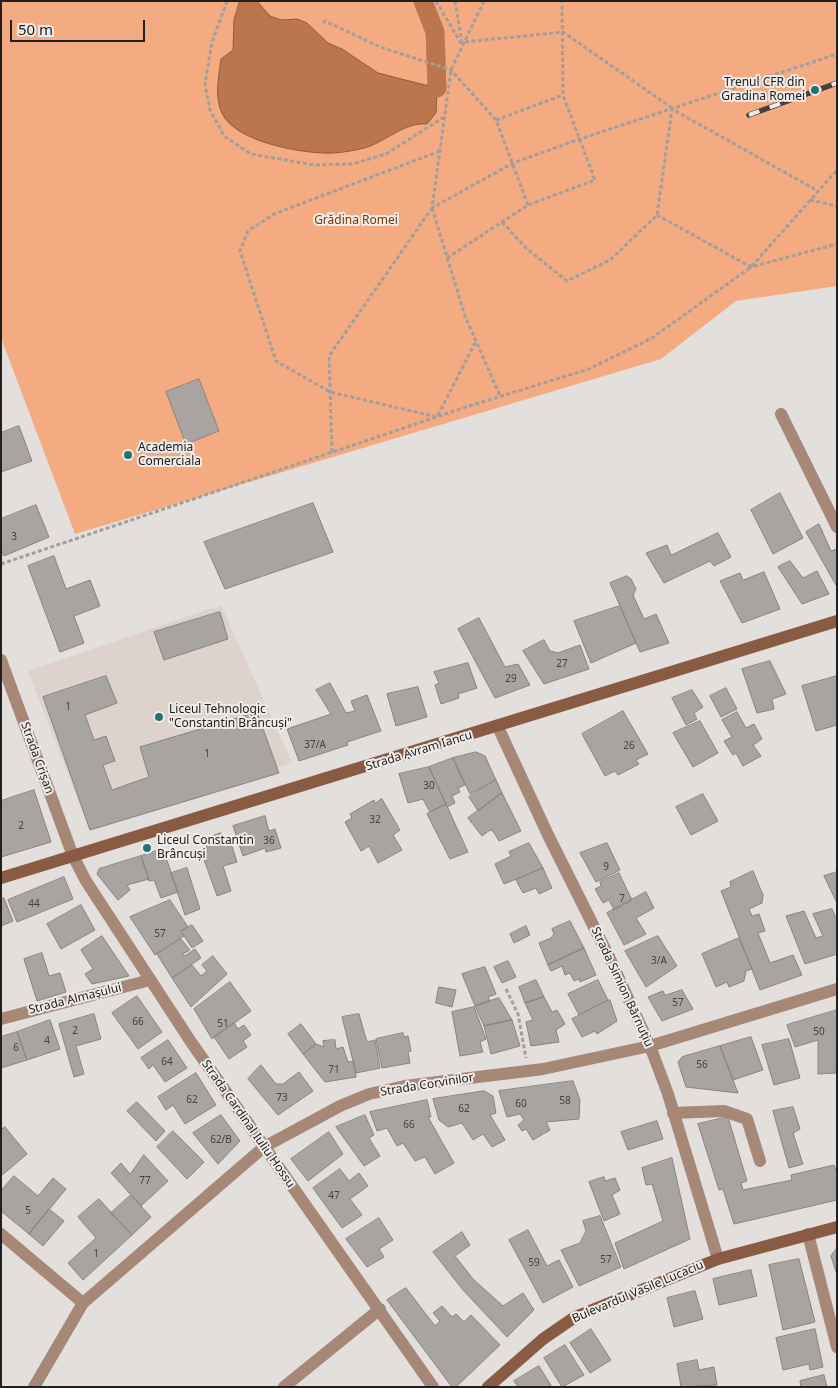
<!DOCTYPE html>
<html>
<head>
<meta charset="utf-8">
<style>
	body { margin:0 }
	#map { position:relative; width:838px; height:1388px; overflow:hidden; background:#e3dfdd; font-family:"Noto Sans",sans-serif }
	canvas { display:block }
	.frame { position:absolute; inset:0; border:2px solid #22201f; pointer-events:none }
	.scale { position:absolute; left:10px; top:20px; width:135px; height:22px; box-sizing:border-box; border:2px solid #22201f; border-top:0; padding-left:6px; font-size:15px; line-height:18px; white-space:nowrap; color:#22201f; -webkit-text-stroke:4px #f0ecea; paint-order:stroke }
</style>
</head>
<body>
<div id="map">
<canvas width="838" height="1388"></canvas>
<div class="frame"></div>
<div class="scale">50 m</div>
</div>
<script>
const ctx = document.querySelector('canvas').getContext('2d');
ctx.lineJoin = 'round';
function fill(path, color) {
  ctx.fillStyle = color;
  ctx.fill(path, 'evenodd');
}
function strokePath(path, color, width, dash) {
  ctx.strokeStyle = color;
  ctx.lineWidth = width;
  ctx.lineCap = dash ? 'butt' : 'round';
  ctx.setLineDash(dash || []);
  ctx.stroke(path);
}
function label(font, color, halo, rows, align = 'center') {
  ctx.font = font + ' "Noto Sans",sans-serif';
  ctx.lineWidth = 4;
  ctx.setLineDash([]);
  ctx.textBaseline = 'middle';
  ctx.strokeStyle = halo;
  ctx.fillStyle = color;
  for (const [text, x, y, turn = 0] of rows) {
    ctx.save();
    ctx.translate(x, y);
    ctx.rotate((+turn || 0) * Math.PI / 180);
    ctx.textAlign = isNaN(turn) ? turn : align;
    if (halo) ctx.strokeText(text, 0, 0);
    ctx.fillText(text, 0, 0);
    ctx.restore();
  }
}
fill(new Path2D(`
	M221 605 292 763 89 829 28 671Z`), '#ddd2cc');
fill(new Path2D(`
	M1 1H837V286L736 301 661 359 75 534 1 338Z`), '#f5ab82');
const water = new Path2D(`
	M240 1H257L270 16 281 20 297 19 307 23 328 43 342 49 378 73 437 88 435 32 423 1H428L440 34 436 113 427 124C404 122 386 142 364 148 352 151 335 154 323 153 295 152 228 140 220 108 215 93 219 74 221 59L233 50 234 20Z`);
fill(water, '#bc764e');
strokePath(water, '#8e5c40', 1);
strokePath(new Path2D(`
	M423 1 435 32 437 88`), '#bc764e', 19);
const building = new Path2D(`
	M199 379 219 431 186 444 166 392Z
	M19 426 32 461 1 472V433Z
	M780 493 803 538 773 554 751 510Z
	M313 503 333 552 225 589 204 542Z
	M36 505 49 537 4 556 1 550V519Z
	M819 524 831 551 837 549V587L806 532Z
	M718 533 731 557 714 566 710 561 664 583 646 553 667 545 671 555Z
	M54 556 66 589 90 580 100 606 74 616 84 643 60 652 28 566Z
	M790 561 803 578 817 571 829 594 802 604 778 567Z
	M764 572 780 609 742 623 720 581 740 573 743 580Z
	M627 576 631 579 636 589 633 595 644 619 656 614 669 643 640 652 610 583Z
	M620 606 636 643 591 663 574 621Z
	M220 612 228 639 164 660 154 632Z
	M479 618 505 667 518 664 530 685 495 698 458 629Z
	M544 640 550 651 558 653 580 645 589 669 544 684 523 651Z
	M770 661 786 694 772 699 774 709 757 713 742 669Z
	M468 663 477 688 458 694 459 698 441 704 435 685 439 683 434 672Z
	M106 676 117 703 85 715 94 740 106 736 115 761 103 765 112 790 149 777 140 747 257 712 279 773 90 830 43 697Z
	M837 676V725L816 731 802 686Z
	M330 683 346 713 355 711 351 701 367 695 381 731 347 742 348 745 299 761 287 729 331 714 316 690Z
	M418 687 427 717 396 726 387 694Z
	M726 688 737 709 721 717 710 696Z
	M692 690 703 707 694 713 697 719 686 725 672 698Z
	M623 711 648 754 636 760 639 764 618 775 615 771 605 776 582 734Z
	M737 712 746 728 754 724 762 739 753 745 761 756 743 766 736 753 733 755 724 741 732 737 722 720Z
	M700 721 718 753 693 767 673 733Z
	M476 752 485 756 496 780 470 794 453 758Z
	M453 758 465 785 458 788 460 792 452 796 455 803 447 807 429 767Z
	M429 767 446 804 430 812 423 799 408 803 399 774Z
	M496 780 502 793 478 811 469 797Z
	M34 790 51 842 1 857V801Z
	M502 793 521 831 499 841 493 831 490 830 482 836 468 818Z
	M703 794 718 821 691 835 676 807Z
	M382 799 400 830 393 835 402 850 378 863 369 846 361 851 345 822 352 818 350 814 374 800 375 803Z
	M446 804 468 852 450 859 427 814Z
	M265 816 269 831 275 829 281 848 266 852 265 848 243 856 233 826Z
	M221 833 224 842 230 840 237 862 223 866 231 891 217 896 202 854 208 852 204 839Z
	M529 843 543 868 504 884 495 864 511 856 509 852Z
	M607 843 620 870 596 882 580 853Z
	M163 849 178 892 161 898 154 880 149 881 141 856Z
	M141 856 149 879 127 885 130 890 118 900 97 874 99 869Z
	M187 868 200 909 185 915 171 873Z
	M543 868 552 888 539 894 536 888 523 893 516 880Z
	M753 871 763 895 762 903 749 909 752 916 759 914 765 931 758 933 770 963 793 955 802 975 760 990 721 891 731 887 730 882Z
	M837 872V903L824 876Z
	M619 873 632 900 614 910 609 900 603 903 595 889 601 886 600 882Z
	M64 877 73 899 17 922 8 900Z
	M646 892 654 908 636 918 646 934 624 945 607 913Z
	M4 898 13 921 1 926V899Z
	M170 900 188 927 181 931 184 936 155 955 130 917Z
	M81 905 95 930 61 949 47 924Z
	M832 909 837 920V954L805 964 786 916 804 911 816 938 823 936 813 914Z
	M570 921 584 948 548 965 539 943 551 938 554 934 552 929Z
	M192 925 203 941 192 948 181 931Z
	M526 926 530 935 514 943 510 934Z
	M102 936 129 976 92 984 85 974 93 969 81 950Z
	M658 936 677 966 646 987 625 951Z
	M739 938 752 969 746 971 744 981 729 987 727 982 716 987 702 954Z
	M181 939 190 950 183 954 185 956 195 949 201 958 172 978 157 954Z
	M584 948 596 975 580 982 579 979 574 981 570 973 565 975 562 966 551 971 548 965Z
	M42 953 49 976 60 973 66 992 37 1001 24 959Z
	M213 956 227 974 191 1007 172 978 192 965 201 976 207 971 202 965Z
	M508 961 516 977 502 983 494 967Z
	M485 967 496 994 488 997 490 1001 475 1006 462 974Z
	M536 980 544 997 525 1003 519 987Z
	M598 980 608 1000 579 1015 568 994Z
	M230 982 251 1011 212 1039 194 1009Z
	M439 987 456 990 452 1007 436 1003Z
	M682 990 693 1009 662 1021 648 997 663 991 665 995Z
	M137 996 162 1032 138 1049 112 1013Z
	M544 997 552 1012 557 1010 565 1024 556 1030 559 1042 531 1046 526 1022 533 1020 525 1003Z
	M499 998 512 1020 484 1026 475 1006Z
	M610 1000 617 1021 597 1034 595 1031 582 1037 572 1019Z
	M474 1007 486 1039 480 1042 483 1052 460 1056 452 1012Z
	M837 1010 836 1073 818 1074V1040L795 1047 787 1025Z
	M94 1014 101 1039 76 1046 84 1074 74 1077 59 1024Z
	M359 1014 367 1042 375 1040 380 1068 356 1073 342 1017Z
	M50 1020 60 1049 27 1060 17 1032Z
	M512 1020 520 1046 491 1054 484 1026Z
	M234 1023 238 1029 244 1025 251 1035 243 1041 247 1047 229 1059 214 1037Z
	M301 1024 316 1044 303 1054 288 1034Z
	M17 1032 27 1060 1 1068V1037Z
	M403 1033 404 1037 408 1036 411 1051 408 1052 410 1063 382 1068 376 1039Z
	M751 1037 763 1070 733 1080 720 1046Z
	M789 1039 800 1078 774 1085 762 1045Z
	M168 1040 187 1068 165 1082 153 1065 149 1069 141 1058Z
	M335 1040 336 1049 343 1047 348 1062 354 1061 356 1077 325 1082 303 1054 316 1044 324 1047 323 1041Z
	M720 1046 738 1093 686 1087 678 1062 682 1057Z
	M261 1065 276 1084H283L299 1072 313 1091 278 1115 248 1079Z
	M196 1073 216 1105 185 1124 173 1105 166 1110 158 1097Z
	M573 1081 580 1100 579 1119 546 1122 550 1130 533 1140 526 1129 522 1131 518 1125 524 1120 520 1114 507 1117 499 1091Z
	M484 1091 493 1096 496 1113 490 1115 505 1140 492 1147 483 1134 473 1140 462 1123 448 1127 439 1120 433 1099Z
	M427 1100 431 1117H428L454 1163 435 1174 425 1157 415 1161 403 1143 397 1146 387 1128 377 1131 370 1112Z
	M137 1102 165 1131 156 1141 127 1111Z
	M793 1107 800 1129 793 1133 803 1164 789 1168 773 1111Z
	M221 1115 240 1141 218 1164 193 1133Z
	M365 1115 374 1135 369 1138 380 1156 364 1166 336 1127Z
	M728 1117 747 1181 741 1183 743 1190 792 1180 791 1175 834 1165 837 1174V1200L734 1224 723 1189 719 1190 698 1124Z
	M657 1121 663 1139 628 1150 621 1132Z
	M5 1127 27 1154 1 1176V1130Z
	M173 1131 204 1162 187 1179 157 1147Z
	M329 1132 343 1154 308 1181 291 1159Z
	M144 1155 168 1181 141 1206 111 1173 121 1163 130 1174Z
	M672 1158 690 1239 624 1269 615 1243 663 1221 652 1184 646 1185 642 1168Z
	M340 1169 349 1181 359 1173 368 1186 350 1199 362 1215 342 1228 313 1188Z
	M14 1176 38 1196 53 1178 66 1189 29 1234 1 1211V1191Z
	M604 1177 605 1181 615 1178 620 1190 612 1195 620 1214 604 1221 589 1182Z
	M131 1195 151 1217 132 1235 111 1213Z
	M99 1199 132 1235 83 1280 68 1263 96 1238 78 1217Z
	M49 1209 64 1221 43 1246 29 1234Z
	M600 1216 621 1267 579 1286 561 1250 580 1243 586 1231 583 1221Z
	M379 1218 393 1240 379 1249 384 1257 367 1267 346 1239Z
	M528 1230 547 1266 559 1260 573 1287 543 1303 509 1240Z
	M462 1232 470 1245 455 1256 473 1279 503 1306 523 1293 534 1310 507 1337 463 1290 433 1252Z
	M837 1248V1275L831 1256Z
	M799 1259 815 1322 783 1330 769 1265Z
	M751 1270 757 1296 719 1305 713 1279Z
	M406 1288 435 1326 440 1321 433 1313 442 1306 452 1317 456 1314 464 1322 471 1315 500 1345 456 1387H452L387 1300Z
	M695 1291 703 1319 674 1327 667 1298Z
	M591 1329 611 1360 590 1373 570 1343Z
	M815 1329 823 1367 810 1370 809 1364 783 1370 776 1338Z
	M565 1345 584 1375 562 1387 544 1358Z
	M697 1360 699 1370 714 1367 717 1385 681 1387 677 1364Z
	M539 1366 552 1387H518L514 1381Z
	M824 1375 827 1387H801L800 1381Z`);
fill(building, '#a8a4a2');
strokePath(building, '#878381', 1);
strokePath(new Path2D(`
	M227 1 212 42 205 84 210 110 224 136 251 154 314 165 352 164 386 154 444 117
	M436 1 462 45
	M455 1 462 43
	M484 1 451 70 432 208 513 163 580 139 837 54
	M323 23 325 21 380 47 451 70 496 120 528 205
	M465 42 563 32 672 108
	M496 120 563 95
	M440 151 274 214 248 231 240 251 276 361 330 392 437 417 476 341
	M810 200 837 206
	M432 208 465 316 500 396
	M657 215 751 267 837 244
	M502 222 526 248 567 281 610 260 657 215 672 109 818 191
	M447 258 528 205 595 180 563 95 562 1
	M332 452 329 356 432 208
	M1 564 466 407 589 369 652 338 751 267 837 170
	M506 989 518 1014 526 1058`), '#a19e9c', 3, [4, 2.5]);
strokePath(new Path2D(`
	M781 414 837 527
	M1 660 73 856 86 881 191 1042 433 1387
	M498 727 548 835 610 959 650 1046 668 1094 718 1259
	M1 1019 150 980
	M673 1113 724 1111 747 1119 760 1161
	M1 1234 83 1303
	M808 1234 837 1347
	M34 1387 83 1303 264 1147 340 1106 369 1094 405 1086 543 1069 650 1046 837 989
	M284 1387 380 1309`), '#a78776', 12);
strokePath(new Path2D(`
	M1 878 837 621
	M488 1387 543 1339 575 1317 718 1259 837 1227`), '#895b42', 12);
const rail = new Path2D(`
	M749 115 837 83`);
strokePath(rail, '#43403f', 5.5);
strokePath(rail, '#f0ecea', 4, [11]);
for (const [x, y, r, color] of [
	[815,90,5,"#267174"],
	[128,455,5,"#267174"],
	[159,717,5,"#267174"],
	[147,848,5,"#267174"]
]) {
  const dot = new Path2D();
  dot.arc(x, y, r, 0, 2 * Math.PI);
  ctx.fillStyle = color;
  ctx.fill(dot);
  strokePath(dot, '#f0ecea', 2);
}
label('10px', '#444140', null, [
	["3",14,537],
	["27",562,664],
	["29",511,679],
	["1",68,707],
	["37/A",315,745],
	["26",629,746],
	["1",207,754],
	["30",429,786],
	["32",375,820],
	["2",21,826],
	["36",269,841],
	["9",606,867],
	["7",622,899],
	["44",34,904],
	["57",160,934],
	["3/A",659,961],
	["57",678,1003],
	["66",138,1022],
	["51",223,1024],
	["2",75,1031],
	["50",819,1032],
	["4",47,1041],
	["6",16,1048],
	["64",167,1062],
	["56",702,1065],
	["71",334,1070],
	["73",282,1098],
	["62",192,1100],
	["58",565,1101],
	["60",521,1104],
	["62",464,1109],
	["66",409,1125],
	["62/B",221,1140],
	["77",145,1181],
	["47",334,1196],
	["5",28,1211],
	["1",96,1254],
	["57",606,1260],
	["59",534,1263]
]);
label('12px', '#22201f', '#f0ecea', [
	["Trenul CFR din",805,83,"right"],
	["Gradina Romei",805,97,"right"],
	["Academia",138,448],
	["Comerciala",138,462],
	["Liceul Tehnologic",169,710],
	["\"Constantin Brâncuși\"",169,724],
	["Liceul Constantin",157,841],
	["Brâncuși",157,855]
], 'left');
label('12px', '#773604', '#f0ecea', [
	["Grădina Romei",356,221]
]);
label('12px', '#22201f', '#f0ecea', [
	["Strada Avram Iancu",419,751,-17],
	["Strada Crișan",37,758,70],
	["Strada Simion Bărnuțiu",622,987,65],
	["Strada Almașului",75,999,-14],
	["Strada Corvinilor",427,1085,-9],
	["Strada Cardinal Iuliu Hossu",248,1124,55],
	["Bulevardul Vasile Lucaciu",638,1292,-23]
]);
</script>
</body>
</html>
